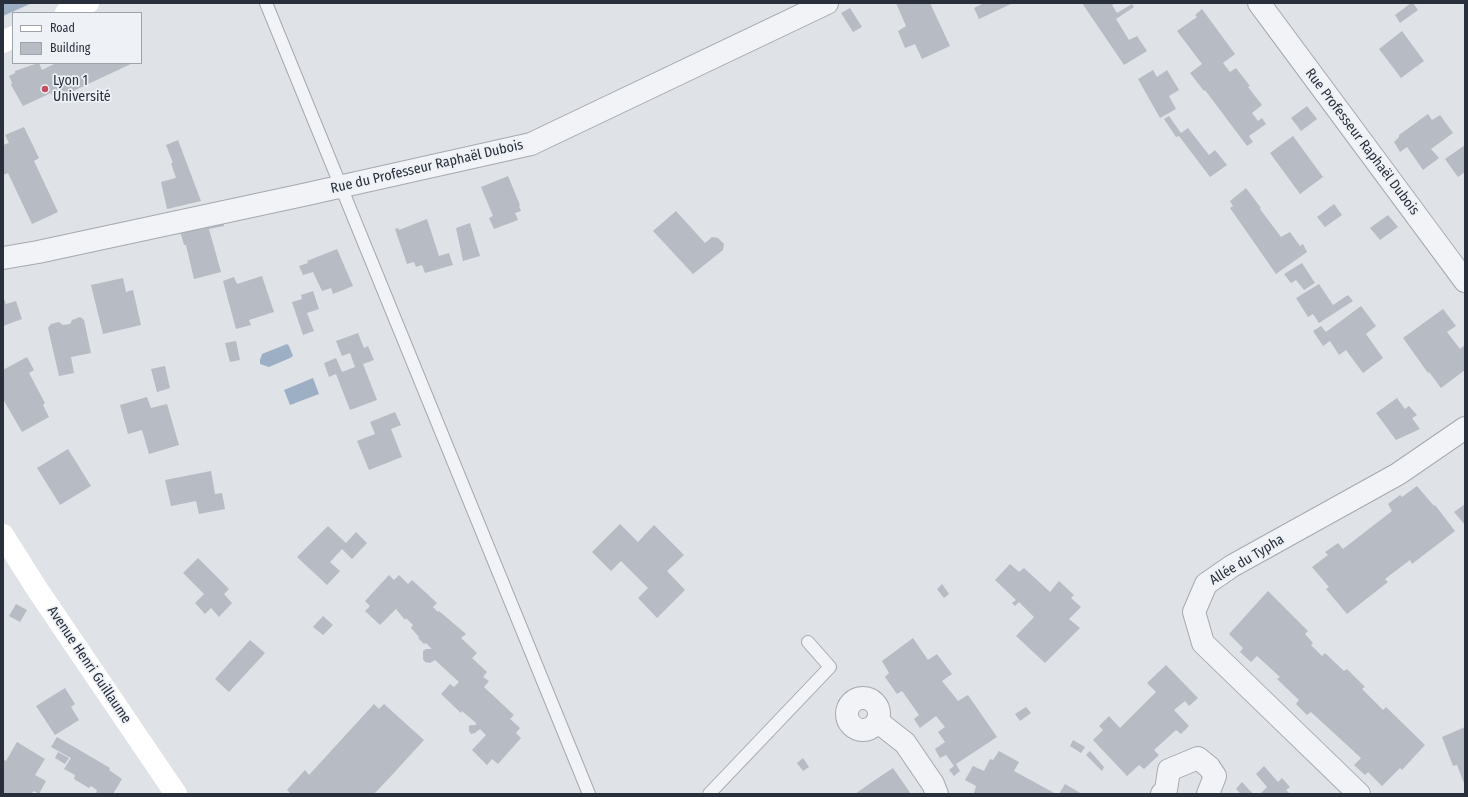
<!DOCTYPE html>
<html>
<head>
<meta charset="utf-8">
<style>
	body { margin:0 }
	#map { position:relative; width:1468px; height:797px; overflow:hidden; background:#dfe2e7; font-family:"Fira Sans Condensed",sans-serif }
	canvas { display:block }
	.frame { position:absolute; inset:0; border:4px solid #29303c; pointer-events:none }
	.legend { position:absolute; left:12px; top:12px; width:130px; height:52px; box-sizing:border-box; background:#eef1f5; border:1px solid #9fa4ab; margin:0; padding:5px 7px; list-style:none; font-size:12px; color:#29303c }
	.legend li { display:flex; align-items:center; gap:8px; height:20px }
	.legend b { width:20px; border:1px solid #9fa4ab }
</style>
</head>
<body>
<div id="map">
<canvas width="1468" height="797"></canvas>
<div class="frame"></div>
<ul class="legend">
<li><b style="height:5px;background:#fff"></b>Road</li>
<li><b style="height:11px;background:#b7bbc3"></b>Building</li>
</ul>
</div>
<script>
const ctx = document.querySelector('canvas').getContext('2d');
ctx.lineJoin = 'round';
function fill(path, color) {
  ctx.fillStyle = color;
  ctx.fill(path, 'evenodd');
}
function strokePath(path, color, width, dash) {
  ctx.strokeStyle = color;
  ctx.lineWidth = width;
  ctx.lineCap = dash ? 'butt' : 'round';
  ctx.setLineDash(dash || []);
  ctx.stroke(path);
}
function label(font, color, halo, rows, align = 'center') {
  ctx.font = font + ' "Fira Sans Condensed",sans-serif';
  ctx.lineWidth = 3.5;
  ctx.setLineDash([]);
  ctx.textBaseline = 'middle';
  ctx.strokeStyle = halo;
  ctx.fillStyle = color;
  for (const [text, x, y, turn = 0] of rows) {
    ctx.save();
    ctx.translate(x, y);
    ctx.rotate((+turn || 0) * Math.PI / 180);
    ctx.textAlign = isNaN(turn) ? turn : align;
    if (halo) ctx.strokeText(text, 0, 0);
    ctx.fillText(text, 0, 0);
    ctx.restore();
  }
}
fill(new Path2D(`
	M3 3H32L3 16Z
	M287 344 289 346 293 356 290 358 269 367 260 364V360L262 354Z
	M313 378 319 394 290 405 284 390Z`), '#9dafc4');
fill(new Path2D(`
	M896 3H930L950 46 922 59 915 44 905 48 898 31 906 26Z
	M984 3H1013L979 19 974 8Z
	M1082 3H1116L1112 5 1117 13 1132 4 1134 7 1116 19 1129 40 1137 36 1147 51 1124 65Z
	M1411 3H1413L1418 10 1400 23 1395 15Z
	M850 8 862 27 853 32 841 13Z
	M1202 9 1235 54 1223 63 1230 72 1236 68 1250 86 1248 87 1262 105 1252 113 1258 121 1262 118 1266 124 1249 136 1253 142 1247 146 1205 90 1204 91 1190 73 1202 64 1177 31 1197 17 1195 15Z
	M1402 31 1424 61 1401 78 1379 49Z
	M38 63H39L42 70 56 63H133L54 100 51 93 23 106 11 85 12 83 9 76 15 73V71Z
	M1153 70 1157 77 1167 70 1179 90 1169 96 1176 109 1160 118 1138 79Z
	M1307 106 1317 119 1301 131 1291 118Z
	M1428 114 1432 120 1440 115 1453 133 1431 149 1439 158 1423 170 1407 147 1400 152 1394 142 1399 137V135Z
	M1169 116 1181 133 1188 128 1209 155 1215 150 1227 165 1210 177 1179 136 1176 137 1164 119Z
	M24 127 39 158 34 161 58 212 32 224 8 173 3 175V145L9 143 5 135Z
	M1293 136 1323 177 1300 194 1270 153Z
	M178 140 201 201 167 209 161 182 176 178 171 163H173L166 145Z
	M1465 145V172L1458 177 1445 159Z
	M508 176 520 205 519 206 521 211 515 213 518 220 494 229 489 218 493 216 481 187Z
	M1246 188 1261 208 1260 209 1281 237 1290 232 1300 246 1303 244 1307 252 1276 274 1230 208 1233 206 1230 201Z
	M1334 204 1342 215 1325 227 1317 217Z
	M676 211 705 243 712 237 718 238 724 244 723 250 693 274 653 231Z
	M222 215 224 226 209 229 221 272 194 279 186 245H184L178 224Z
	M1388 215 1398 227 1380 240 1370 228Z
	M427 219 439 256 449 253 453 265 425 273 422 265 416 267 414 262 407 264 395 229 398 228 399 230Z
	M470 223 480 256 463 261 456 228Z
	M337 249 353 286 333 294 331 288 322 291 313 272 303 275 299 266 308 263 307 261Z
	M1302 263 1315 283 1304 290 1296 280 1291 283 1284 274Z
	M262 276 274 312 249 320 251 325 236 329 223 281 234 277 237 284Z
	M123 278 126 292 133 290 141 325 103 334 91 285Z
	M1319 284 1333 305 1348 295 1353 301 1319 323 1313 314 1308 317 1296 298Z
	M313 291 319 309 307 313 314 331 303 335 292 302 302 299 301 295Z
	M3 296 6 304 16 301 22 319 3 326Z
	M1361 306 1376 326 1366 334 1383 358 1363 373 1346 350 1339 355 1330 341 1323 346 1313 331 1321 326 1326 332Z
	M1443 309 1456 326 1447 332 1460 349 1465 345V370L1441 388 1429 372 1428 373 1403 338Z
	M80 317 84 320 91 353 71 357 74 373 59 376 48 328 51 324 59 322 63 325 70 324 72 320Z
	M358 333 364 348 368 346 374 360 363 364 377 400 350 410 336 374 329 377 324 363 336 358 342 372 355 367 350 353 342 356 336 341Z
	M236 341 240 360 230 362 225 343Z
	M27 357 34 370 29 373 45 403 43 405 49 417 22 432 3 399V370Z
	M165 366 170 388 157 392 151 369Z
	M147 397 151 408 167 404 179 445 149 454 142 430 128 434 120 405Z
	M1397 398 1405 409 1409 406 1417 415 1412 418 1420 429 1396 440 1376 413Z
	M395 412 401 425 391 429 402 457 369 470 357 441 375 434 370 422Z
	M68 449 91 486 60 505 37 468Z
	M211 471 215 494 222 493 225 509 199 514 196 501 171 506 165 480Z
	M1417 486 1434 506 1435 505 1455 531 1412 564 1410 560 1385 579 1388 582 1347 614 1326 589 1329 587 1312 567 1328 555 1325 552 1338 543 1343 549 1392 511 1388 504 1400 495 1402 497Z
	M1465 504V525L1454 512Z
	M620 524 638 542 654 525 684 555 667 571 685 590 657 618 638 598 648 588 621 561 611 571 592 552Z
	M328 526 346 543 356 532 367 543 352 559 342 549 330 562 340 571 327 585 297 557Z
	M198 558 229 589 224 594 232 603 219 617 211 608 205 614 195 603 204 594 183 573Z
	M1010 564 1019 572 1024 568 1050 592 1059 581 1074 595 1071 598 1081 607 1069 619 1080 628 1045 663 1016 636 1034 617 1019 602 1015 606 1012 603 1016 600 995 580Z
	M389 575 394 580 399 575 408 584 412 580 437 603 433 607 438 612 439 611 466 634 461 638 477 653 472 658 487 672 483 677 489 681 484 687 514 715 510 719 520 728 516 733 521 738 498 764 492 759 487 765 472 750 486 735 480 729 475 733 471 734 469 731V726L471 725H476V723L462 711 461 713 441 694 450 684 454 687 459 682 435 660 430 663 425 662 423 659V651L426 649H432L426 643 424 644 418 638 419 637 411 628 413 625 406 618 405 620 396 609 380 625 365 611 370 606 365 601Z
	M942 584 949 594 944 598 937 589Z
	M1268 591 1308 631 1305 634 1313 643 1311 645 1322 656 1325 653 1344 671 1347 669 1365 687 1362 689 1383 710 1386 707 1425 745 1402 770 1400 768 1382 786 1368 772 1365 775 1354 765 1361 758 1311 712 1307 715 1296 704 1299 700 1277 679 1280 677 1257 656 1251 662 1240 652 1243 648 1229 634Z
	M16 604 27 610 20 622 9 616Z
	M323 616 333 625 323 635 313 627Z
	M913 638 928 660 937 654 952 674 942 681 958 701 968 695 997 737 956 764 960 771 954 776 949 770 954 766 949 759 946 755 940 758 935 749 945 742 938 732 945 727 936 716 920 728 914 719 919 715 905 695 902 691 897 694 885 677 889 673 882 661Z
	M250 640 265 653 229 692 215 679Z
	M1166 665 1198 698 1189 706 1185 701 1174 710 1189 726 1181 734 1176 730 1154 750 1159 755 1144 769 1139 765 1127 776 1093 740 1103 730 1099 726 1109 716 1120 728 1156 692 1147 683Z
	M65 688 75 704 71 707 79 720 55 735 36 706Z
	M374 704 379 709 384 704 424 740 392 775 374 794H291L287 790 305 770 309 775Z
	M1026 707 1031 713 1020 721 1015 714Z
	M1465 727V786L1457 765 1453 766 1442 737Z
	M57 737 110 768 109 770 122 779 113 794H96L97 790 91 786 89 788 74 779 75 775 64 769 71 758 51 747Z
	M1073 740 1085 747 1081 753 1070 746Z
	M17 742 45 759 35 775 46 781 39 794 34 791 31 794H3V759L6 761Z
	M999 751 1019 762 1014 771 1056 794H976L974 793 976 786 965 780 973 766 984 771 990 759 993 760Z
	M1090 751 1104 767 1102 771 1086 755Z
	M58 752 69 758 65 764 55 758Z
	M803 758 809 767 803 771 797 763Z
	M1264 766 1278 782 1282 778 1290 787 1286 790 1290 794H1260L1267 787 1256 774Z
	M893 768 911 794H855L872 782Z
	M1242 782 1253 794H1241L1236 789Z
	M1065 784 1082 794H1059Z`), '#b7bbc3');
const lane = new Path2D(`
	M266 3 589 794
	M709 794 830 667 808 642`);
const street = new Path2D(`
	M1259 3 1465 281
	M3 258 38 252 303 195 531 144 827 3
	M847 714a16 16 0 1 1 32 0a16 16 0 1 1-32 0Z
	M877 721 905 743 933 784 937 794
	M1162 794 1166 790 1169 770 1198 758 1209 767 1215 776 1208 794
	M1359 794 1203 643 1194 612 1206 584 1232 566 1398 474 1465 428`);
strokePath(lane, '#a5a9b0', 14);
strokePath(street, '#a5a9b0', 24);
strokePath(lane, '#f1f3f6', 12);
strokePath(street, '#f1f3f6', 22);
strokePath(new Path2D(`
	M66 13 88 3
	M3 42 13 37
	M3 535 37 589 176 794`), '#fff', 22);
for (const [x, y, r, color] of [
	[45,89,4,"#c24e5d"]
]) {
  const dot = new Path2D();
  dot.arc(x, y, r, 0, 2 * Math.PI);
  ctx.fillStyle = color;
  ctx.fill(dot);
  strokePath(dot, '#eef1f5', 1.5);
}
label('14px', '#29303c', '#eef1f5', [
	["Lyon 1",53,81],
	["Université",53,97]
], 'left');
label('14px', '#29303c', '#eef1f5', [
	["Rue Professeur Raphaël Dubois",1362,142,53],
	["Rue du Professeur Raphaël Dubois",427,167,-13],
	["Allée du Typha",1247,560,-31],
	["Avenue Henri Guillaume",89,665,56]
]);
</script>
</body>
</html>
